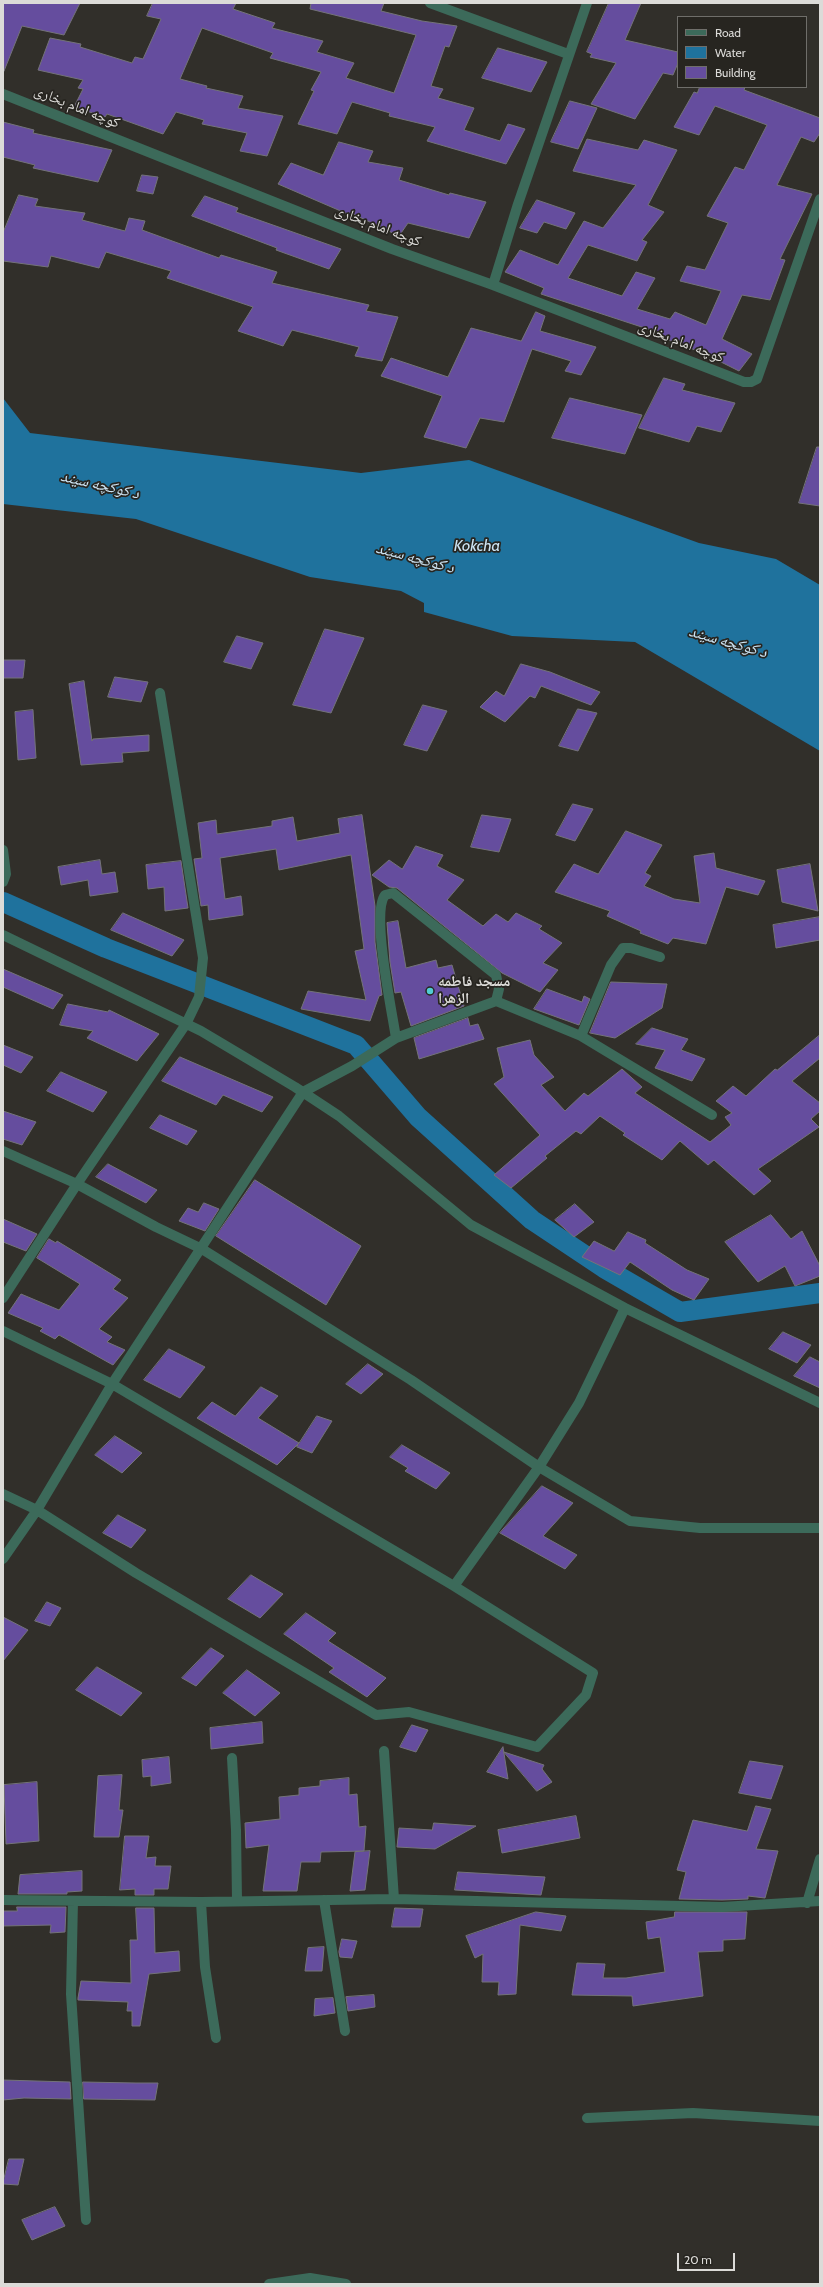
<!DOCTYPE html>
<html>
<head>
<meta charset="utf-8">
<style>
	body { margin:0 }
	#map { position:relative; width:823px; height:2287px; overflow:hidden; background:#312f2a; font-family:Cabin,sans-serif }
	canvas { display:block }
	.frame { position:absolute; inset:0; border:4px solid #dcdbd8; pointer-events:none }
	.legend { position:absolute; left:677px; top:16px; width:130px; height:72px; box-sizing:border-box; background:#272520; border:1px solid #6f6e6a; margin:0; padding:5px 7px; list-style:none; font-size:12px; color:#dcdbd8 }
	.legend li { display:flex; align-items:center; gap:8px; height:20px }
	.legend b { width:20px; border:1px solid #6f6e6a }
	.scale { position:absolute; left:677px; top:2253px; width:58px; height:18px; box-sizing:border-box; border:2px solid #dcdbd8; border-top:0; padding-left:5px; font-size:12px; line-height:14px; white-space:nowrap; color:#dcdbd8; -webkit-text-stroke:3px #272520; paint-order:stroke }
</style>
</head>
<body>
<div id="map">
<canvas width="823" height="2287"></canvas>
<div class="frame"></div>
<ul class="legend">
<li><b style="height:5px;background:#3c6a5a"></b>Road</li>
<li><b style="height:11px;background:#1f729d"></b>Water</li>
<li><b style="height:11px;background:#654d9e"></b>Building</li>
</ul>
<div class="scale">20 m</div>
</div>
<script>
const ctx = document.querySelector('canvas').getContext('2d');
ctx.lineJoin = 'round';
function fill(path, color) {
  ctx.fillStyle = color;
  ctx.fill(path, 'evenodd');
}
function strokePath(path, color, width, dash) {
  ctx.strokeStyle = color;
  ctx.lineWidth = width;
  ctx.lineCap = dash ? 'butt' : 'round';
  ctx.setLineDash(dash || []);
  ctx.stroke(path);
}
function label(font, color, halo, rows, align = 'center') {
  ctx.font = font + ' Cabin,"Noto Naskh Arabic",sans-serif';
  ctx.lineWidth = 3.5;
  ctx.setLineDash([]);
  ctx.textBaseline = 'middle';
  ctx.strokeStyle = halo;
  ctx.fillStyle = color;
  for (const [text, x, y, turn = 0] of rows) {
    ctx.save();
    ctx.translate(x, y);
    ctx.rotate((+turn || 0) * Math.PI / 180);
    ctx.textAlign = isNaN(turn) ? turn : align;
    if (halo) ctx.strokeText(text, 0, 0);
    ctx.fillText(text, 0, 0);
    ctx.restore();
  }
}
fill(new Path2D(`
	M3 398 30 433 361 473 469 460 699 543 776 559 820 585V751L635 642 512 636 424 612V603L401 591 310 577 136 519 3 504Z`), '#1f729d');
strokePath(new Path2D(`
	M3 902 106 948 356 1045 418 1117 532 1220 604 1268 680 1312 820 1293`), '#1f729d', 20);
const building = new Path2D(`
	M3 3H80L64 35 22 26 4 71Z
	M153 3H236L233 9 275 23 272 28 323 41 317 52 354 63 346 78 394 93 416 35 310 9 311 3H384L381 11 422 21 457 26 449 47 445 46 431 86 443 89 438 98 474 108 464 130 500 141 508 124 525 129 506 164 427 141 435 127 389 116 390 113 352 102 337 134 298 124 314 91 311 90 321 72 270 58 273 53 202 28 180 79 207 86 206 88 243 96 238 108 283 116 267 156 240 151 247 133 202 124 204 120 176 112 163 134 107 114 105 117 74 107 83 89 78 88 83 80 38 70 50 38 81 44 80 47 132 63 135 57 143 59 161 19 147 16Z
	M609 3H641L625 40 678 52V63L673 75 663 73 635 119 591 104 616 63 590 57 592 54 587 52Z
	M498 48 547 62 531 92 482 78Z
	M700 87H745L744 90 820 118V133L814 142 801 137 777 185 812 194 780 259 785 260 770 300 742 295 722 339 752 354 739 371 703 353 658 336 660 333 541 294 544 288 505 272 520 250 558 265 584 221 603 228 636 185 573 171 587 139 638 150 644 140 677 150 648 205 664 212 642 240 647 242 637 261 588 245 568 278 622 296 636 272 655 278 637 309 670 319 675 312 706 325 721 291 680 281 687 266 705 270 728 223 707 216 735 167 744 170 767 125 715 106 699 135 674 127 694 92 697 93Z
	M570 101 597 108 578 149 551 142Z
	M3 122 34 130 33 133 112 150 98 182 33 168 35 165 3 157Z
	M339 142 373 151 368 162 403 168 399 180 449 195 450 193 486 202 469 238 408 223 399 236 351 213 350 215 278 184 291 163 323 175Z
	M142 175 158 177 153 194 137 191Z
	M19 195 38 199 35 206 85 213 82 220 125 231 129 218 145 221 142 230 219 258 221 255 277 272 272 283 369 305 366 311 398 317 382 361 355 356 359 347 292 330 283 346 238 331 253 307 167 278 171 271 106 252 99 268 51 256 48 267 3 261V233Z
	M205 196 238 208 236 212 341 249 329 269 276 250 277 248 192 216Z
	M537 200 575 213 566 229 544 222 537 233 520 228Z
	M536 312 545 316 540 331 596 347 581 375 565 371 571 361 532 349 504 422 480 418 466 448 424 437 442 396 381 376 391 358 448 377 471 328 521 341Z
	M664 378 685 384 682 390 735 403 721 432 697 426 689 442 639 428Z
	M570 398 642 415 625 454 552 438Z
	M817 447H820V506L799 503Z
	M325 629 364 638 331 713 293 705Z
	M237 636 263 643 251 669 224 662Z
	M3 660H25L23 678H3Z
	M521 664 550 672 600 692 591 705 541 686 535 698 530 696 505 722 480 707 496 691 504 696Z
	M115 677 148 682 141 702 108 697Z
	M84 681 92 741 93 739 149 735V751L122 753 123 762 81 765 69 684Z
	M423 705 447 711 427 751 404 745Z
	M578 709 597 713 578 751 559 746Z
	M33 710 36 758 18 760 15 712Z
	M573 804 593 809 575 841 556 835Z
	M362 815 375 906V942L382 995 379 996 370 1021 301 1009 308 991 366 1000 355 951 364 949 351 855 279 870 276 849 220 858 225 899 241 896 243 915 209 920 208 905 201 906 194 859 202 858 198 823 216 820 217 834 272 826V821L293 817 297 841 340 833 338 819Z
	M482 815 511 819 499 852 471 847Z
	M626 831 662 845 645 873 651 876 644 886 674 899 700 903 694 856 714 853 716 868 765 881 758 895 726 887 706 944 673 938 668 944 640 933 641 931 607 916 610 911 555 892 574 864 598 874Z
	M416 846 443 855 437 866 464 880 447 900 483 926 496 914 508 922 516 913 542 926 539 929 562 943 543 963 558 970 540 992 502 973 397 888 389 887 372 875 389 860 402 869Z
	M100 860 102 874 115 872 118 892 90 896 88 880 61 885 58 867Z
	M181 861 188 908 165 911 164 887 148 889 146 865Z
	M810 864 818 911 782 902 777 870Z
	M123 913 164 931 184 940 172 956 111 930Z
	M820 917V940L776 948 773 925Z
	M398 921 406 968 436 960 438 968 452 965 464 1006 411 1026 401 992 395 993 390 962 387 923Z
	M3 969 63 995 53 1009 3 987Z
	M611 982 667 984 662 1008 615 1038 590 1033Z
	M547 989 582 1002 584 996 590 999 579 1025 534 1009Z
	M68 1004 108 1012 109 1010 159 1034 137 1061 87 1038 93 1031 60 1025Z
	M468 1018 470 1026 478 1024 484 1039 419 1059 414 1038Z
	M652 1028 688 1039 681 1050 705 1059 692 1081 655 1068 665 1050 636 1044Z
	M820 1035V1058L792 1081 820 1103V1111L811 1119 819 1127 758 1169 771 1181 754 1195 714 1160 708 1165 680 1141 662 1160 623 1135 625 1133 600 1116 581 1134 576 1131 545 1156 547 1158 511 1188 494 1175 540 1135 494 1084 504 1077 497 1048 530 1040 534 1055 554 1077 541 1085 565 1111 584 1093 588 1096 622 1069 642 1087 635 1093 710 1142 731 1125 725 1117 732 1113 716 1101 733 1086 746 1096 775 1069 777 1070Z
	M3 1045 33 1057 21 1073 3 1065Z
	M180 1057 273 1097 262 1112 223 1095 216 1105 162 1081Z
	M61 1072 107 1092 93 1112 47 1091Z
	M3 1111 36 1122 22 1145 3 1139Z
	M160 1115 197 1131 187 1145 150 1128Z
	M108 1164 157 1190 146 1203 96 1177Z
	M255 1180 361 1246 326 1305 216 1236Z
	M204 1203 219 1209 205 1231 179 1221 188 1208 198 1212Z
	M575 1204 594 1222 574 1237 555 1220Z
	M771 1215 791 1239 802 1231 820 1266V1276L795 1286 785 1266 758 1282 725 1242Z
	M3 1219 37 1234 26 1251 3 1242Z
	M628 1232 646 1240 645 1243 687 1270 709 1279 694 1300 672 1290 630 1262 620 1275 582 1257 594 1241 614 1251Z
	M49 1239 56 1243 57 1241 121 1280 113 1289 128 1298 99 1329 112 1337 107 1342 125 1350 113 1365 59 1335 55 1339 40 1331 43 1328 8 1313 21 1294 59 1310 80 1284 37 1258Z
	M783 1332 811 1345 797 1363 769 1349Z
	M169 1349 205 1367 180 1398 144 1380Z
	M810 1357 820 1362V1388L794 1376Z
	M368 1364 383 1374 361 1394 346 1384Z
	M261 1387 278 1396 258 1418 299 1443 277 1465 197 1418 212 1402 235 1416Z
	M317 1416 332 1421 312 1453 297 1447Z
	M115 1436 142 1453 122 1473 95 1455Z
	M402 1445 450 1473 436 1489 405 1471 408 1468 390 1457Z
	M542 1486 573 1503 543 1536 577 1555 565 1569 500 1533Z
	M118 1515 146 1530 131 1548 103 1533Z
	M251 1575 283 1594 260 1618 228 1599Z
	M47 1602 61 1608 50 1626 35 1621Z
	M306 1613 336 1633 328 1641 386 1678 367 1697 329 1672 334 1668 284 1634Z
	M3 1617 28 1630 3 1661Z
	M211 1648 224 1656 196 1686 182 1678Z
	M97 1667 142 1693 121 1716 76 1690Z
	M247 1670 280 1693 255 1716 223 1693Z
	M262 1722 263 1743 211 1749 210 1728Z
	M412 1725 428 1730 416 1752 400 1747Z
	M503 1747 508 1779 487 1772Z
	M504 1752 544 1765 542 1769 552 1782 537 1791Z
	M169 1757 171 1783 151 1786V1776L143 1777 142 1760Z
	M750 1761 783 1766 771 1799 739 1793Z
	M122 1775 119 1810H123L119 1837H94L98 1776Z
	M349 1778V1795L357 1794 359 1827 366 1826 364 1851 321 1852 320 1862H301L297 1891H263L269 1845 246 1848 245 1823 280 1819 279 1797 299 1795V1788L320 1786V1781Z
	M37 1782 39 1841 6 1844 4 1785Z
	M756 1806 771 1809 756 1849 778 1851 765 1898 748 1896V1899L722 1900 679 1899 686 1872 677 1870 693 1820 747 1831Z
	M576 1816 580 1838 502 1853 498 1830Z
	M434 1823 476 1826 435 1849 397 1847 399 1828 432 1830Z
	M125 1836H149L146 1858 156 1857 155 1866H171L168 1889H154V1895H135V1889L120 1890Z
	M370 1851 365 1890 350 1891 355 1852Z
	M82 1871V1891L67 1892V1894H18L20 1875Z
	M458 1872 545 1877 541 1895 455 1890Z
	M17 1907H66L65 1932 50 1933 51 1925 3 1926V1911H17Z
	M136 1908H154L155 1953 179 1951 180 1971 149 1974 140 2026H132V2011H127L128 2002 78 2000V1998L81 1981 131 1983 130 1940H137Z
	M395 1908 423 1909 420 1927H392Z
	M536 1912 566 1916 561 1931 520 1925 516 1994 498 1995 499 1982H482L483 1954 475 1958 466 1936Z
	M675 1912H747L745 1939 723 1940V1951L698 1952 703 1996 633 2006 632 1996 572 1995 577 1963 605 1964 603 1978H626L665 1972 660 1937 648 1939 646 1922 674 1917Z
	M342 1939 357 1941 352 1958 340 1957 339 1952Z
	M324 1947 322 1971H305L308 1948Z
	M374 1995 375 2007 348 2011 346 1997Z
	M333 1998 335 2013 314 2016 315 1999Z
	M3 2080 70 2082 71 2099 24 2098 3 2100Z
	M83 2082 136 2083H158L155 2100 84 2099Z
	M9 2159H24L18 2185 3 2184Z
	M55 2207 65 2226 32 2240 22 2220Z`);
fill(building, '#654d9e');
strokePath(building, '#747379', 1);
strokePath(new Path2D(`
	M430 3 568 54
	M3 94 392 249 493 285 744 382H751L757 379 820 199
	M493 285 518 204 587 3
	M3 850 6 874 3 882
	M3 935 201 1031 295 1087 339 1116 471 1225 625 1308 820 1403
	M581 1036 611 965 623 948H631L660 957
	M396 1038C392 1011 371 913 385 895L393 893 496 975 499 989 496 1001
	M3 1151 77 1184 156 1227 202 1249 411 1380 539 1467 630 1521 700 1528H820
	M3 1298 77 1184 186 1024 199 997 203 958 160 693
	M3 1331 112 1384 454 1586 593 1673 586 1695 537 1747 409 1712 376 1715 136 1573 37 1510 3 1494
	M3 1559 37 1510 112 1384 303 1092 352 1066 396 1038 496 1001 581 1036 712 1115
	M454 1586 539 1467 579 1403 625 1308
	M384 1751 394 1899
	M232 1758 236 1830 237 1901
	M3 1900 201 1902 394 1899 722 1907 820 1901
	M324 1900 345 2031
	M73 1901 71 1994 86 2220
	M201 1902 205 1967 216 2038
	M807 1903 820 1859
	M587 2118 693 2113 820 2121
	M269 2284 310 2278 346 2284`), '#3c6a5a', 10);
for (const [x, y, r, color] of [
	[430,991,4,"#51ccd4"]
]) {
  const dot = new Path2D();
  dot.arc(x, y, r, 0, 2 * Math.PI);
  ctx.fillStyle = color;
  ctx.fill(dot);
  strokePath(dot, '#272520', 1.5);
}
label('15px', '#dcdbd8', '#272520', [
	["کوچه امام بخاری",77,107,22],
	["کوچه امام بخاری",378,226,21],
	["کوچه امام بخاری",681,342,21]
]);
label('bold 15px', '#dcdbd8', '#272520', [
	["مسجد فاطمه",438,982],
	["الزهرا",438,999]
], 'left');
label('italic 16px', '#cde4f3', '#272520', [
	["د کوکچه سیند",100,485,13],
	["Kokcha",477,546],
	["د کوکچه سیند",415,558,15],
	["د کوکچه سیند",728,642,16]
]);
</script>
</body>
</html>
